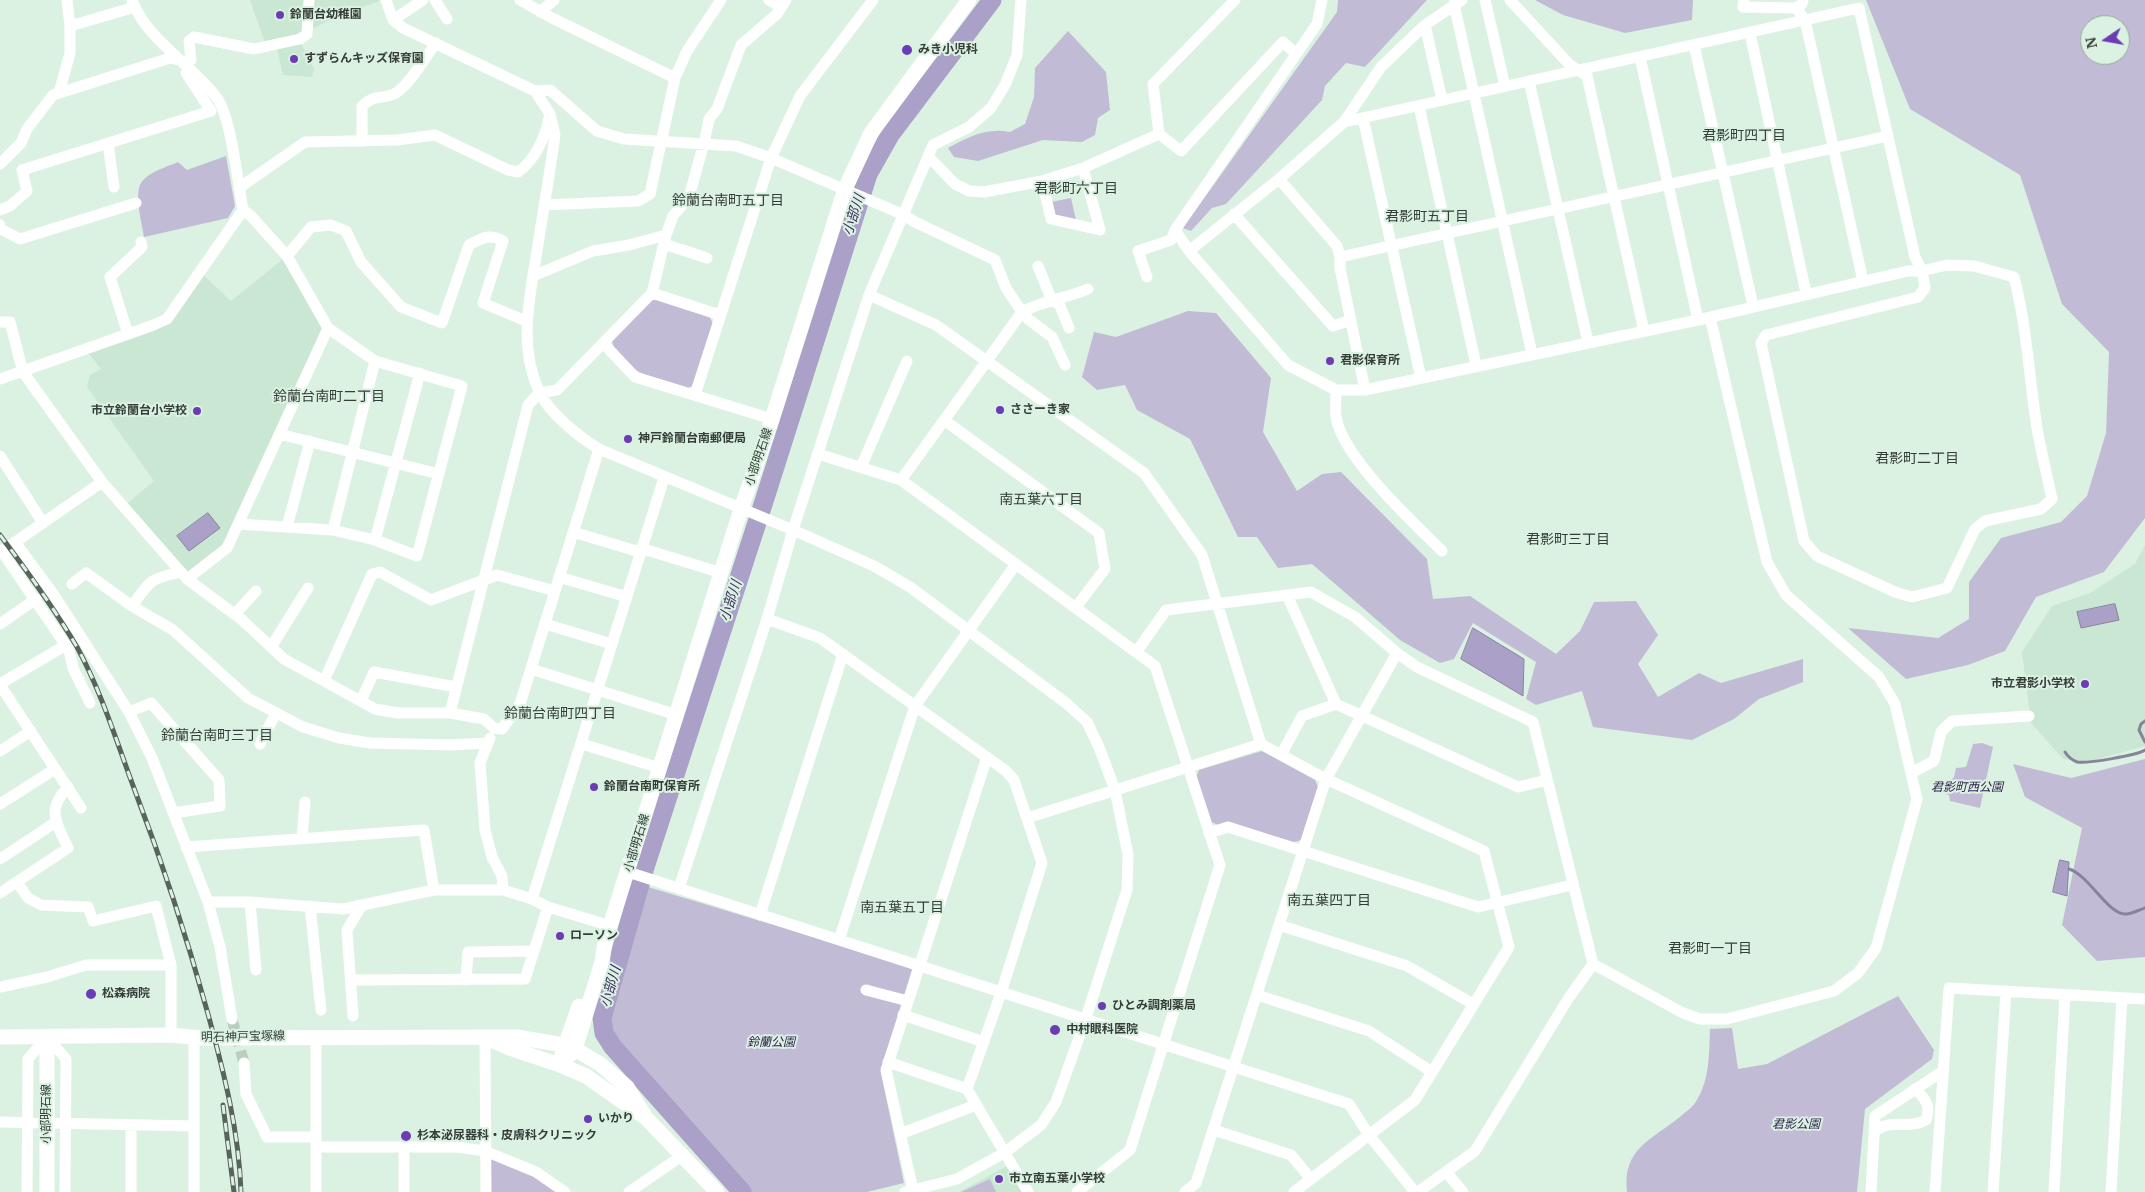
<!DOCTYPE html>
<html>
<head>
<meta charset="utf-8">
<style>
	body { margin:0 }
	#map { position:relative; width:2145px; height:1192px; overflow:hidden; background:#dbf2e2; font-family:Merriweather,serif }
	canvas { display:block }
	.north { position:absolute; left:2080px; top:15px; width:50px; height:50px; box-sizing:border-box; background:#dbf2e2; border:1px solid #98aa9e; border-radius:50%; rotate:258deg; font-size:14px; font-weight:700; line-height:20px; text-align:center; color:#343d37 }
	.north::after { content:''; display:block; margin:auto; width:18px; height:22px; background:#6b3cb3; clip-path:polygon(50% 0,100% 100%,50% 72%,0 100%) }
</style>
</head>
<body>
<div id="map">
<canvas width="2145" height="1192"></canvas>
<div class="north">N</div>
</div>
<script>
const ctx = document.querySelector('canvas').getContext('2d');
ctx.lineJoin = 'round';
function fill(path, color) {
  ctx.fillStyle = color;
  ctx.fill(path, 'evenodd');
}
function strokePath(path, color, width, dash) {
  ctx.strokeStyle = color;
  ctx.lineWidth = width;
  ctx.lineCap = dash ? 'butt' : 'round';
  ctx.setLineDash(dash || []);
  ctx.stroke(path);
}
function label(font, color, halo, rows, align = 'center') {
  ctx.font = font + ' Merriweather,"Noto Sans JP",serif';
  ctx.lineWidth = 4;
  ctx.setLineDash([]);
  ctx.textBaseline = 'middle';
  ctx.strokeStyle = halo;
  ctx.fillStyle = color;
  for (const [text, x, y, turn = 0] of rows) {
    ctx.save();
    ctx.translate(x, y);
    ctx.rotate((+turn || 0) * Math.PI / 180);
    ctx.textAlign = isNaN(turn) ? turn : align;
    if (halo) ctx.strokeText(text, 0, 0);
    ctx.fillText(text, 0, 0);
    ctx.restore();
  }
}
fill(new Path2D(`
	M250 0H305L303 31 299 35 265 43Z
	M312 0H379L380 1 344 13 310 30Z
	M301 43 314 69 312 77 283 75 277 49Z
	M287 256 328 328 227 548 187 579 123 507 154 481 87 387 90 375 101 369 85 349 167 319 200 272 231 301Z
	M2145 545V746L2087 762 2063 759 2031 723 2022 652 2052 606 2090 593 2135 564Z
	M1007 1166 1023 1192H959Z`), '#c9e7d2');
fill(new Path2D(`
	M1338 0H1427L1365 67 1346 63 1325 86 1322 100 1226 204 1212 208 1191 231 1183 228 1337 12Z
	M1535 0H1693L1692 20 1625 33 1563 15Z
	M1866 0H2145V518L2104 572 2036 597 2005 651 1968 665 1906 679 1848 628 1938 638 1969 619V582L2001 538 2061 522 2087 496 2106 433 2109 352 2062 304 2020 175 1910 109ZM2090 25H2120V55H2090Z
	M1068 31 1106 72 1110 110 1098 118 1095 135 1082 142 1043 140 978 161 954 157 948 148C968 137 987 127 1010 132L1025 124 1034 97 1035 68Z
	M226 156 235 206 228 218 144 237C142 224 134 194 141 183 148 172 167 167 178 162L187 170Z
	M1071 198 1076 220 1059 217 1054 214 1051 202Z
	M657 298 708 313 713 324 692 386 686 389C661 380 618 372 612 341L650 300Z
	M1188 311 1216 313 1271 378 1263 432 1297 491 1322 474 1341 472 1427 559 1433 599 1470 596 1556 654 1580 631 1594 602 1636 601 1658 635 1638 664 1658 697 1699 673 1721 683 1803 659V682L1759 699 1734 719 1692 740 1593 727 1582 691 1536 705 1526 699 1536 662 1473 623 1454 659 1440 663 1400 640 1312 564 1278 568 1257 537H1238L1190 439 1137 410 1125 385 1097 390 1082 377 1094 332 1116 337Z
	M1982 743 1993 747 1980 808 1950 801 1949 795 1945 794 1944 789 1954 777 1956 768 1966 767 1973 744Z
	M1262 751 1315 780 1318 787 1301 840 1294 842 1228 823 1218 825 1209 821 1196 777 1199 770Z
	M2145 759V957L2097 961 2062 925 2082 828 2025 797 2013 764 2071 778Z
	M645 886 820 939 912 969 881 1073 904 1183 867 1192H749L731 1174 669 1099 617 1044 608 1032 607 1017Z
	M1898 996 1934 1050 1932 1059 1865 1109 1857 1192H1627C1622 1148 1652 1140 1681 1116 1685 1112 1692 1108 1695 1103 1710 1081 1709 1054 1710 1029L1732 1028 1738 1069 1767 1064Z
	M485 1151 565 1192H486Z
	M990 1179 996 1192H961Z`), '#c2bbd6');
const water = new Path2D(`
	M208 513 220 528 189 551 177 536Z
	M2115 604 2119 620 2081 628 2077 612Z
	M1473 628 1524 659 1523 696 1461 659Z
	M2060 860 2069 862 2067 896 2053 892Z`);
fill(water, '#aba1c8');
strokePath(water, '#87839c', 1);
strokePath(new Path2D(`
	M2145 721 2141 724 2139 730 2145 742
	M2065 752C2068 757 2072 760 2077 762 2086 764 2139 755 2145 750
	M2069 869C2089 875 2109 916 2126 914 2132 914 2139 910 2145 908`), '#87839c', 3);
strokePath(new Path2D(`
	M742 1192 613 1047 604 1033 602 1018 645 867 766 495 868 174 890 135 992 0`), '#aba1c8', 19);
strokePath(new Path2D(`
	M232 1019 244 1063`), '#bacec0', 11, [11, 5.5]);
strokePath(new Path2D(`
	M132 0C147 41 192 64 217 98 231 117 238 184 243 210L251 216 287 256 328 328 375 361 462 386 417 556 375 540 333 530 238 524
	M386 0 393 20 403 28 535 91 550 90 597 131 624 139 736 146 771 158 904 215 915 222 995 260 1006 288 1022 312 1028 319 1052 337 1065 365
	M435 0 447 19
	M520 0 552 18 675 78
	M769 0 781 7
	M1235 0 1153 84 1159 134 1181 151 1283 42 1296 54
	M1322 0 1317 24 1175 230 1189 251 1288 365 1336 390H1365L1698 320 1908 271H1922L1915 257 1859 8 1344 122
	M1485 0 1505 86
	M1510 0 1569 64 1587 76 1644 331
	M1744 0 1743 7 1796 8 1802 4 1803 0
	M1454 4 1532 354
	M1796 8 1805 20 1863 281
	M540 12 554 0
	M393 20 423 0
	M1425 25 1442 100
	M70 26 135 7
	M1750 33 1806 293
	M1694 45 1753 306
	M1640 57 1698 320
	M1529 81 1588 342
	M535 91 550 114 555 135C550 171 544 208 538 244 531 293 517 344 539 391 548 412 579 437 599 449L793 530 874 566 910 587 1066 703 1087 722 1099 747 1115 790 1128 855 1127 890 1086 1018 1056 1102 1041 1125 1004 1153 957 1179 905 1192
	M59 93 70 53V26L67 0
	M1419 106 1476 365
	M1363 118 1421 378
	M362 141V106C375 94 380 100 394 94 407 89 426 56 436 43
	M108 143 114 187
	M928 156 955 184 969 191 984 192 1042 181 1083 168 1159 134
	M0 164 21 143 27 129 53 95 170 58 183 61 191 60 189 41 194 37 254 49 300 39 307 34 309 0
	M1279 179 1337 246 1340 257V268L1365 390
	M1042 181 1051 219 1100 230 1083 168
	M239 188 305 142 397 140 435 135 508 170 518 172C535 160 545 138 549 118
	M544 205 638 201 650 194 675 78 687 51 721 0
	M0 210 10 206 27 191 22 170 211 111 186 73
	M1234 214 1333 326 1351 320
	M0 225 1 229 20 239 136 203
	M664 244 707 258
	M1189 251 1279 179 1344 122 1381 67 1425 25 1462 0
	M287 256 311 227 331 225 346 231 361 262 401 307 442 323 469 245C482 238 490 233 503 241L483 303 526 321
	M1340 257 1888 136
	M1947 265 1974 266 2014 277C2027 327 2029 377 2037 428 2041 451 2047 475 2052 499L2041 509 1985 521 1975 529 1947 588 1912 597 1895 592 1817 556 1804 541 1761 343 1766 335 1918 297 1925 288 1922 271Z
	M1038 266 1050 296 1060 306 1069 328
	M533 276 593 251 629 245 666 235
	M1147 277 1138 251 1171 240 1175 230
	M652 293 720 315
	M869 295 936 325 1144 473 1202 555 1261 744
	M0 322H10L23 372 102 482 187 579 241 619 284 659 375 709 398 713H450L484 719 494 728 502 729 520 704 599 449
	M128 334 110 277 142 247 141 242
	M603 343 635 377 772 419
	M0 379 151 326 167 319 243 210
	M1336 390C1336 399 1335 408 1336 417 1343 458 1412 521 1442 551
	M695 395 771 158 800 96 873 0
	M944 420 1099 533 1105 569 1076 607
	M279 434 439 474
	M818 454 901 480 1155 666 1220 865 1130 1150 1077 1192
	M0 456 43 523
	M861 467 907 361
	M901 480 1022 312C1042 301 1067 298 1088 289
	M287 527 310 441
	M333 530 375 361
	M573 532 633 550 650 551 722 573
	M375 540 420 373
	M15 542 54 595 129 712 152 758 208 902H250L343 909 434 890H503L532 899 548 907 611 926
	M11 545 102 482
	M1 550 69 650 73 668 90 703
	M559 577 627 597
	M187 579 227 548 328 328
	M72 584 86 573 132 606 173 630 248 698 303 727 339 738 370 743 451 745 487 743
	M1287 595 1336 704 1518 787 1547 780
	M132 606C151 580 149 579 181 572
	M235 614 256 591
	M767 619 820 638 1006 771 1014 780 1042 863 1001 993 967 1089 1028 1192
	M0 624 36 599
	M545 624 612 644
	M271 647 308 588
	M1137 651 1166 610 1311 592 1355 617 1397 653 1417 667 1533 722 1593 964 1568 999 1475 1151 1418 1192
	M531 669 677 715
	M324 681 372 574 380 572 431 600 497 575 555 591
	M0 684 66 645
	M0 685 81 808
	M361 701 374 672 456 687
	M129 712 151 703 219 780 220 806 173 813
	M450 713 528 405 539 393 557 390 652 293 666 235 673 216 689 197 704 143 709 119 717 109 741 45 777 14 786 0
	M490 738 480 763 485 830 492 857 502 876 503 890
	M260 744 276 713
	M582 744 660 768
	M0 751 31 731
	M1281 755 1302 716 1336 704
	M1911 773 1934 761 1941 732 1952 721 2029 716
	M0 804 55 769
	M1027 818 1261 744 1326 779 1484 851 1509 947 1415 1100 1294 1192
	M1209 833 1228 827 1478 907 1572 885
	M302 838 305 802
	M186 847 424 830 434 890
	M0 859 56 822
	M628 872 1349 1104 1369 1135 1415 1192
	M17 882 28 898 41 905 88 907 93 921 156 906 171 965V1035
	M679 888 767 619 793 530 869 295 933 145 969 127 991 108 1005 85 1017 55 1021 0
	M0 893 68 848C56 822 46 810 68 787
	M532 899 664 478
	M208 902 220 947 232 1019
	M250 902 256 970
	M310 906 321 1010
	M760 915 843 654
	M1279 925 1407 966 1473 1004
	M839 940 915 706 1016 564
	M1593 964 1683 1013 1700 1019H1727L1834 991 1858 973 1876 948 1917 799 1895 704 1879 677 1786 595 1767 562 1710 317
	M351 980 525 979 548 907
	M466 980 468 952 534 951
	M0 987 47 977 86 965H171
	M866 990 908 1001
	M1257 995 1369 1031 1432 1072
	M903 1015 984 1042
	M353 1016 347 930 362 905
	M316 1036V1192
	M485 1038 486 1192
	M888 1062 967 1089
	M244 1063 246 1094 267 1137H316
	M0 1122 194 1126
	M1214 1130 1291 1155 1311 1179
	M1874 1131C1879 1129 1884 1125 1889 1125 1903 1123 1913 1127 1926 1120 1931 1106 1926 1099 1915 1089
	M900 1134 976 1105
	M316 1147H456L485 1151 536 1172 565 1192
	M404 1148V1192
	M1446 1172 1463 1192
	M913 1190 886 1070 987 757
	M27 1192 28 1059 47 1037 66 1059 65 1192
	M131 1192V1125
	M194 1192V1037
	M629 1192 683 1155
	M1185 1192 1196 1183 1326 779 1397 653
	M1871 1192 1875 1116 1943 1071
	M1935 1192 1949 988 2145 999
	M1993 1192 2006 991
	M2054 1192 2065 995
	M2111 1192 2122 998`), '#fff', 11);
strokePath(new Path2D(`
	M0 1037 171 1035 201 1038 516 1037 564 1045 575 1049 600 1064 627 1087 646 1118
	M47 1037V1192
	M489 1039 512 1049 560 1065 586 1076 646 1118 717 1192
	M562 1055 579 1006
	M560 1065 575 1049 602 962 605 942 741 509 772 419 845 189 871 133 969 0`), '#fff', 15);
const rail = new Path2D(`
	M0 535C27 571 54 608 77 647 102 693 117 743 135 791 163 864 187 938 208 1014 224 1073 239 1131 241 1192
	M223 1105 234 1192`);
strokePath(rail, '#57635b', 5);
strokePath(rail, '#dbf2e2', 3, [9]);
for (const [x, y, r, color] of [
	[280,15,5,"#6b3cb3"],
	[907,50,6,"#6b3cb3"],
	[294,59,5,"#6b3cb3"],
	[1330,361,5,"#6b3cb3"],
	[1000,410,5,"#6b3cb3"],
	[197,411,5,"#6b3cb3"],
	[628,439,5,"#6b3cb3"],
	[2085,684,5,"#6b3cb3"],
	[594,787,5,"#6b3cb3"],
	[560,936,5,"#6b3cb3"],
	[91,994,6,"#6b3cb3"],
	[1102,1006,5,"#6b3cb3"],
	[1055,1030,6,"#6b3cb3"],
	[588,1119,5,"#6b3cb3"],
	[406,1136,6,"#6b3cb3"],
	[999,1179,5,"#6b3cb3"]
]) {
  const dot = new Path2D();
  dot.arc(x, y, r, 0, 2 * Math.PI);
  ctx.fillStyle = color;
  ctx.fill(dot);
  strokePath(dot, '#dbf2e2', 2);
}
label('bold 12px', '#343d37', '#dbf2e2', [
	["鈴蘭台幼稚園",290,15],
	["みき小児科",918,50],
	["すずらんキッズ保育園",304,59],
	["君影保育所",1340,361],
	["ささーき家",1010,410],
	["市立鈴蘭台小学校",187,411,"right"],
	["神戸鈴蘭台南郵便局",638,439],
	["市立君影小学校",2075,684,"right"],
	["鈴蘭台南町保育所",604,787],
	["ローソン",570,936],
	["松森病院",102,994],
	["ひとみ調剤薬局",1112,1006],
	["中村眼科医院",1066,1030],
	["いかり",598,1119],
	["杉本泌尿器科・皮膚科クリニック",417,1136],
	["市立南五葉小学校",1009,1179]
], 'left');
label('12px', '#343d37', '#dbf2e2', [
	["小部明石線",759,457,-71],
	["小部明石線",637,843,-73],
	["明石神戸宝塚線",243,1037,-1],
	["小部明石線",47,1114,-90]
]);
label('italic 12px', '#322052', '#dbf2e2', [
	["君影町西公園",1967,788],
	["鈴蘭公園",771,1043],
	["君影公園",1796,1125]
]);
label('14px', '#343d37', '#dbf2e2', [
	["君影町四丁目",1744,136],
	["君影町六丁目",1076,189],
	["鈴蘭台南町五丁目",728,201],
	["君影町五丁目",1427,217],
	["鈴蘭台南町二丁目",329,397],
	["君影町二丁目",1917,459],
	["南五葉六丁目",1041,500],
	["君影町三丁目",1568,540],
	["鈴蘭台南町四丁目",560,714],
	["鈴蘭台南町三丁目",217,736],
	["南五葉四丁目",1329,901],
	["南五葉五丁目",902,908],
	["君影町一丁目",1710,949]
]);
label('italic 14px', '#3e2d60', '#dbf2e2', [
	["小部川",854,215,-72],
	["小部川",731,601,-72],
	["小部川",611,987,-74]
]);
</script>
</body>
</html>
